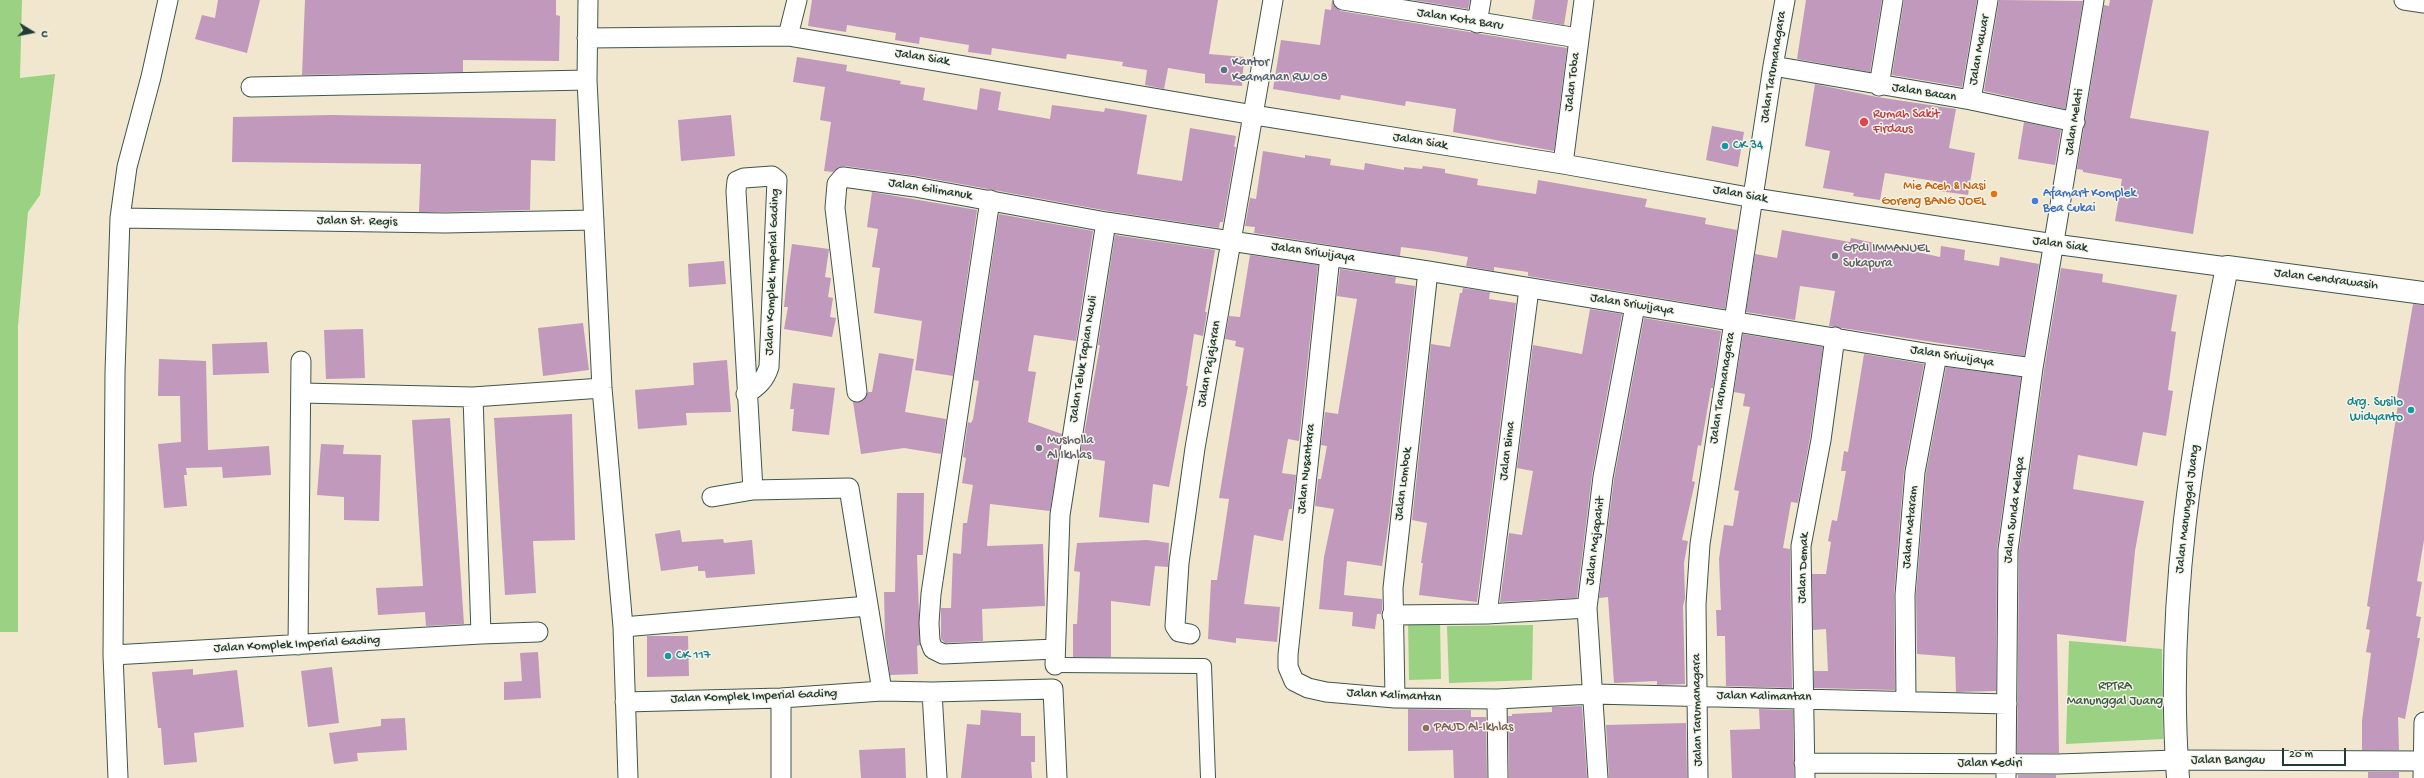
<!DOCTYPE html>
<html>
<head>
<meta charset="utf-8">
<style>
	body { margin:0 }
	#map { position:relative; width:2424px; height:778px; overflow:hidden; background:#f0e7ce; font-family:"Gochi Hand",sans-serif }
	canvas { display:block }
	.north { position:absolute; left:12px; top:12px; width:40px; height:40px; -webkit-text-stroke:3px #f7f3e8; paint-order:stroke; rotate:100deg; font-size:11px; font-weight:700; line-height:16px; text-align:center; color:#1f3d34 }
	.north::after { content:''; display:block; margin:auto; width:14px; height:18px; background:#1f3d34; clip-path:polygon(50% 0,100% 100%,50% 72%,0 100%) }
	.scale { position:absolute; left:2282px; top:748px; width:64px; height:18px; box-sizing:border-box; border:2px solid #1f3d34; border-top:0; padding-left:5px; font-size:12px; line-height:14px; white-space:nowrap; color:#1f3d34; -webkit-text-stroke:3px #f7f3e8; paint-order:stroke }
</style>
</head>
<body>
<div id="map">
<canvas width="2424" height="778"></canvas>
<div class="north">U</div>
<div class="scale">20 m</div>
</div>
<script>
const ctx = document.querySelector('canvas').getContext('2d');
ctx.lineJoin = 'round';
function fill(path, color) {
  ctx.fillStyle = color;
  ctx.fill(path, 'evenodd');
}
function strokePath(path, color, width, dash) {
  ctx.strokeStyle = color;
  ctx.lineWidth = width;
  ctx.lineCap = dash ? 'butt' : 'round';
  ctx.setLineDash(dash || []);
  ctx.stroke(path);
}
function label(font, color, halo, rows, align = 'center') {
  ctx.font = font + ' "Gochi Hand",sans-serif';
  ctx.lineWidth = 3;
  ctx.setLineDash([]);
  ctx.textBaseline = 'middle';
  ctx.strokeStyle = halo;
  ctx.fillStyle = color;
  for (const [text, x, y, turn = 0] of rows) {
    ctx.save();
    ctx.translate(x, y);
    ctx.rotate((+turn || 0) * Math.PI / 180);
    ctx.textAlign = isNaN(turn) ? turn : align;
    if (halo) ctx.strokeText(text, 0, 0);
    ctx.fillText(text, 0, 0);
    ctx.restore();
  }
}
fill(new Path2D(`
	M0 0H22L20 78 55 74 40 195 28 212 18 326V632H0Z
	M1408 620H1440L1441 679 1409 680Z
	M1533 625 1532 680 1449 683 1447 626Z
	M2069 641 2162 649 2163 739 2066 744Z`), '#9ad182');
fill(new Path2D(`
	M218 0H260L247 53 195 39 202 15 215 18Z
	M305 0H556V15L560 16 559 61 463 60V72L302 75Z
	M812 0H1218L1209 54 1244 57 1242 86 1205 83V74L1168 68 1164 89 1145 85 1147 70 1122 66 1123 62 1067 54 1066 59 992 48 991 55 968 52 969 45 920 37 919 44 895 40 896 33 847 25 846 32 808 26Z
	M1332 0 1336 8 1341 11 1567 48 1554 151 1453 132 1456 109 1406 101 1405 106 1341 95 1340 100 1273 89 1281 40 1320 45 1325 9 1331 10Z
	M1412 0H1470L1468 9Z
	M1535 0H1568L1564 25 1532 19Z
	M1806 0H1882L1870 72 1797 59Z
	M1904 0H1977L1962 87 1892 75Z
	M1999 0 2083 1 2065 109 1984 91Z
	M2110 0H2153L2130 118 2209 131 2193 234 2115 221 2122 179 2083 172V170L2077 169 2104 5 2109 6Z
	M797 57 847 65 846 71 901 81 900 84 925 88 923 100 977 110 980 88 1001 92 998 110 1050 119 1052 105 1104 112 1105 108 1147 115 1137 174 1182 181 1190 128 1236 136 1234 147H1236L1223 222H1220L1219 228 1108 211 917 176 845 166 839 167 833 172 824 171 831 122 820 120 825 87 793 82Z
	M1815 84 1877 97 1956 109 1949 148 1975 153 1968 195 1939 191 1940 182 1885 173 1880 200 1853 196 1854 193 1823 188 1830 151 1805 146Z
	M332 115 556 119 555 161 531 160 530 210 445 212H419L421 164 232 162 233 117Z
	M731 115 735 156 681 161 678 120Z
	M2024 122 2061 130 2055 165 2018 159Z
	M1712 126 1744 132 1738 167 1706 160Z
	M1263 151 1305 158V155L1331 159 1330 165 1364 170 1365 163 1404 170V167L1422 169 1423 166 1445 169V173L1478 179 1477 185 1536 194 1538 180 1647 199 1645 207 1706 218 1705 224 1737 230 1725 309 1528 276V272L1494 267V271L1466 266 1468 257 1432 251 1401 247 1400 256 1254 233 1255 227 1245 226 1250 198 1256 199Z
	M872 192 977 210 953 376 915 370 922 321 874 313 880 268 872 267 878 229 867 227Z
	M999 214 1093 231 1076 341 1034 335 1028 371 1036 372 1028 422 1062 434 1050 511 990 504 987 546 1043 544 1045 606 982 609 983 641 945 643 941 639V608H951L953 553 961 554 963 523H967L973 485 962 483 966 458 963 457 968 422 971 423 973 419 979 381 974 380Z
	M1782 230 1850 242 1851 238 1940 257 1941 246 1965 250 1964 260 1999 266 2000 257 2039 264 2024 356 1829 326 1835 291 1800 286 1795 320 1746 312 1755 254 1777 258Z
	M1115 235 1215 250 1205 312H1207L1203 336 1194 334 1186 386H1188L1169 487 1153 484 1149 523 1099 517 1105 461 1080 457 1100 345H1098Z
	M792 244 829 249 825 277 831 278 828 297 833 298 830 317 836 318 832 337 784 329 788 307H784L786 287Z
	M1250 255 1318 265 1299 441 1288 439 1282 473 1296 475 1292 509H1289L1283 541 1254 535 1244 604 1280 607 1277 642 1236 638V643L1208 639 1211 580H1217L1229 499 1219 498 1244 348 1235 346 1236 341 1225 339 1229 316 1240 317Z
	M724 261 726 284 689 287 688 264Z
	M2061 268 2103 274 2102 282 2177 295 2171 331 2176 332 2168 390 2173 391 2166 436 2143 432 2137 466 2078 455 2073 489 2144 501 2135 551 2126 642 2057 634 2059 753H2017L2019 551 2044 370Z
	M1340 269 1396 277 1395 283 1415 286 1389 520 1382 566 1347 561 1344 595 1382 599V610L1381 614H1377L1375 629 1352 626 1353 612 1319 609 1324 557 1334 509 1315 506 1318 479H1321L1327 446 1321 445 1325 412 1338 414 1357 299 1337 296Z
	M1463 288 1490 292 1489 299 1516 303 1477 602 1419 595 1423 563H1421L1427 523 1412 520 1431 344 1450 347 1460 293H1462Z
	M2413 304 2424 305V540L2417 581 2422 582 2416 616 2421 617 2417 638H2420L2405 719 2398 717 2399 750H2362V721L2371 653 2366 652 2370 630 2366 629 2370 607 2367 606 2399 398 2397 397Z
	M1590 309 1622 314 1592 475 1577 598 1500 602 1509 533 1522 535 1533 471 1517 468 1533 345 1582 354Z
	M1644 318 1721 331 1713 388H1711L1701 446 1698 445 1692 481 1695 482 1682 540 1688 541 1684 563 1685 598 1683 606 1685 684 1657 685V681L1614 683 1608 597 1599 598 1614 479Z
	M583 323 589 370 543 376 538 328Z
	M363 329 365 378 326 379 324 330Z
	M1743 334 1823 347 1810 438 1798 503 1791 502 1783 548 1790 549 1792 688 1726 686 1725 636H1717L1716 610H1721L1719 559 1724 525 1733 526 1739 491 1734 490 1750 407 1743 406 1745 394 1734 392Z
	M267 342 269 373 213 375 212 344Z
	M879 353 914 359 905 412 946 419 941 454 904 448 861 454 853 402 863 401 868 392H872Z
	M1864 354 1924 364 1904 471 1894 594 1895 690 1814 688V671H1828L1826 629 1813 630 1812 574H1826L1831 542 1828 541 1832 520 1837 521 1846 471H1841L1844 451 1848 452Z
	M159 359 206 361 208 450 269 446 271 475 223 478 222 467 186 468 187 475H184L187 506 164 508 158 444 181 442 180 396H158Z
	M727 360 731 412 686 413 687 425 638 429 635 390 694 385 693 363Z
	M1946 367 2021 377 1997 549 1996 691 1956 692 1955 657 1917 654 1916 595 1926 473Z
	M793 383 835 388 829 435 792 431 794 409H790Z
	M572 414 575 540 533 541 536 593 505 595 494 418Z
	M450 418 464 624 426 626 425 612 378 615 376 588 423 586 412 420Z
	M321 444 344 445 343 454 381 455 379 521 344 520V497L317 495Z
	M897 493H924L923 555H917L920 645 917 646 918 674 890 675 885 638 884 592H895Z
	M680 530 682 542 723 539 724 543 752 540 755 574 706 578 705 571H698V566L661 571 655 534Z
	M1147 540 1169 543 1168 567 1155 566 1150 606 1111 601V657H1073V624H1077L1080 572 1074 571 1077 543Z
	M647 636H688L689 676 647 677Z
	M538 652 541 698 504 700V682L522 681 520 653Z
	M332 667 339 723 308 727 301 671Z
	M193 669V675L237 670 244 727 194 733 197 762 164 765 161 728H158L152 672Z
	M1582 706 1587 778H1509L1508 716H1512V714L1552 712V707Z
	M1408 709 1471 710V717H1486L1487 778H1454L1453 750 1408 751Z
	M1759 709 1793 710 1794 778H1732L1730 730 1760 729Z
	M981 710 1021 713V736H1035V762H1031L1032 778H961L967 724 980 725Z
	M405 718 407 750 357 753 358 761 334 764 329 733 381 726V719Z
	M1686 723 1687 778H1609L1606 725Z
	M905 748 906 778H861L859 750Z
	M2368 772H2399V778H2368Z
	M2018 775H2056V778H2018Z`), '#c199bc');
const pedestrian = new Path2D(`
	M1055 665 1204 666 1208 778`);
const minor = new Path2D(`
	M588 0 587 80 602 388 623 627 628 778
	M1343 0 1578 38
	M2404 0 2424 3
	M1477 23 1481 0
	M788 36 797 0
	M587 38 788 36 1254 115 1563 164 1754 198 2054 244 2227 267
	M1773 66 1971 100 2075 122
	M1879 86 1893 0
	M251 87 587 80
	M1971 100 1988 0
	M1563 164 1584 0
	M990 200 931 594 929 623 930 641 933 649 943 654 1055 649
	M120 218 445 223 594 220
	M1330 256 1288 655V667L1294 681 1308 688 1326 692 1395 698 1497 699 1593 694 2007 704
	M857 392 835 208 837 184 843 177 915 187 1106 222 1428 271 1937 355 2033 368
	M302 393 473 397 602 388
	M746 394C758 386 765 380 769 367L777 180 772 176 744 178 737 181 736 191 753 490
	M712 497 753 490 849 488 882 691
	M1487 614 1529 289
	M1392 615 1487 614 1587 608
	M623 627 868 606
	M481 634 538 632
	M1190 634 1179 632 1175 626 1179 563 1195 448 1273 0
	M298 645 301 361
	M113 655 481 634 473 397
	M1055 665 1060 515 1106 222
	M932 692 937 778
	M781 698V778
	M1395 698 1393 588 1428 271
	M1497 699 1498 778
	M1906 700 1905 595 1915 472 1937 355
	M625 702 781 698 882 691 932 692 1053 689 1057 778
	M1804 763 2058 764 2176 760 2424 761
	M118 778 113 655 115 372 120 218 127 167 151 77 168 0
	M1598 778 1587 608 1603 477 1635 306
	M1698 778 1696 604 1700 544 1773 66 1785 0
	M1805 778 1801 546 1821 440 1835 337
	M2006 778 2008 550 2033 368 2094 0
	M2423 778 2424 722`);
const tertiary = new Path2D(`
	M2178 778C2165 604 2193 437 2227 267L2424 293`);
strokePath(pedestrian, '#3e564b', 16);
strokePath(minor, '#3e564b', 21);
strokePath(tertiary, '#3e564b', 24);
strokePath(pedestrian, '#fff', 14);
strokePath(minor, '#fff', 19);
strokePath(tertiary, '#fff', 22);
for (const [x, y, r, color] of [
	[1224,70,4,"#5c6f8a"],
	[1864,122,5,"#e0444e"],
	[1725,146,4,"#0f9aa8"],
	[1994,194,4,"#e8710a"],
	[2035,201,4,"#3f7fe0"],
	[1835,256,4,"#6b7280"],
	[2411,410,4,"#0f9aa8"],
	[1039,448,4,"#6b7280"],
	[668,656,4,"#0f9aa8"],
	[1426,728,4,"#8d6e63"]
]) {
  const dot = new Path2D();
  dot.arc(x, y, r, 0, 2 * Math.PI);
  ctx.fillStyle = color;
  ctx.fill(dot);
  strokePath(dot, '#f7f3e8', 1.5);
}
label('13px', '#1f3d34', '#f7f3e8', [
	["Jalan Kota Baru",1460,20,9],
	["Jalan Mawar",1980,50,-80],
	["Jalan Siak",922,58,9],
	["Jalan Tarumanagara",1774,67,-81],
	["Jalan Toba",1573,82,-83],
	["Jalan Bacan",1924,93,9],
	["Jalan Melati",2075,122,-81],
	["Jalan Siak",1420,142,9],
	["Jalan Gilimanuk",930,190,9],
	["Jalan Siak",1740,195,10],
	["Jalan St. Regis",357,222,1],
	["Jalan Siak",2060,245,8],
	["Jalan Sriwijaya",1313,253,8],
	["Jalan Komplek Imperial Gading",773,272,-88],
	["Jalan Cendrawasih",2326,280,7],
	["Jalan Sriwijaya",1632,305,9],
	["Jalan Sriwijaya",1952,357,9],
	["Jalan Teluk Tapian Nauli",1084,359,-81],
	["Jalan Pajajaran",1210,364,-80],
	["Jalan Tarumanagara",1723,388,-81],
	["Jalan Bima",1508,451,-83],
	["Jalan Nusantara",1307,469,-84],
	["Jalan Lombok",1404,484,-83],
	["Jalan Manunggal Juang",2188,509,-83],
	["Jalan Sunda Kelapa",2015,510,-83],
	["Jalan Mataram",1911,527,-85],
	["Jalan Majapahit",1596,541,-83],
	["Jalan Demak",1804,568,-88],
	["Jalan Komplek Imperial Gading",297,645,-3],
	["Jalan Kalimantan",1394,696,3],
	["Jalan Komplek Imperial Gading",754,697,-2],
	["Jalan Kalimantan",1764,697,1],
	["Jalan Tarumanagara",1698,710,-91],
	["Jalan Bangau",2228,761],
	["Jalan Kediri",1990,764]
]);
label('13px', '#4e5e75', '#f7f3e8', [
	["Kantor",1232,63],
	["Keamanan RW 08",1232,78]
], 'left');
label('13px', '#be3a42', '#f7f3e8', [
	["Rumah Sakit",1873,115],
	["Firdaus",1873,130]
], 'left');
label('13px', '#0d838f', '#f7f3e8', [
	["CK 34",1733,146],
	["drg. Susilo",2403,403,"right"],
	["Widyanto",2403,418,"right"],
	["CK 117",676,656]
], 'left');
label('13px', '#c56008', '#f7f3e8', [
	["Mie Aceh & Nasi",1986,187],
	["Goreng BANG JOEL",1986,202]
], 'right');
label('13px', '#366cbe', '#f7f3e8', [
	["Afamart Komplek",2043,194],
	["Bea Cukai",2043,209]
], 'left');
label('13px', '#5b616d', '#f7f3e8', [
	["GPdI IMMANUEL",1843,249],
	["Sukapura",1843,264],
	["Musholla",1047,441],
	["Al Ikhlas",1047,456]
], 'left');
label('13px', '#385b44', '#f7f3e8', [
	["RPTRA",2115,687],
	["Manunggal Juang",2115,702]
]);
label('13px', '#785e54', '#f7f3e8', [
	["PAUD Al-Ikhlas",1434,728]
], 'left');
</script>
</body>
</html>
